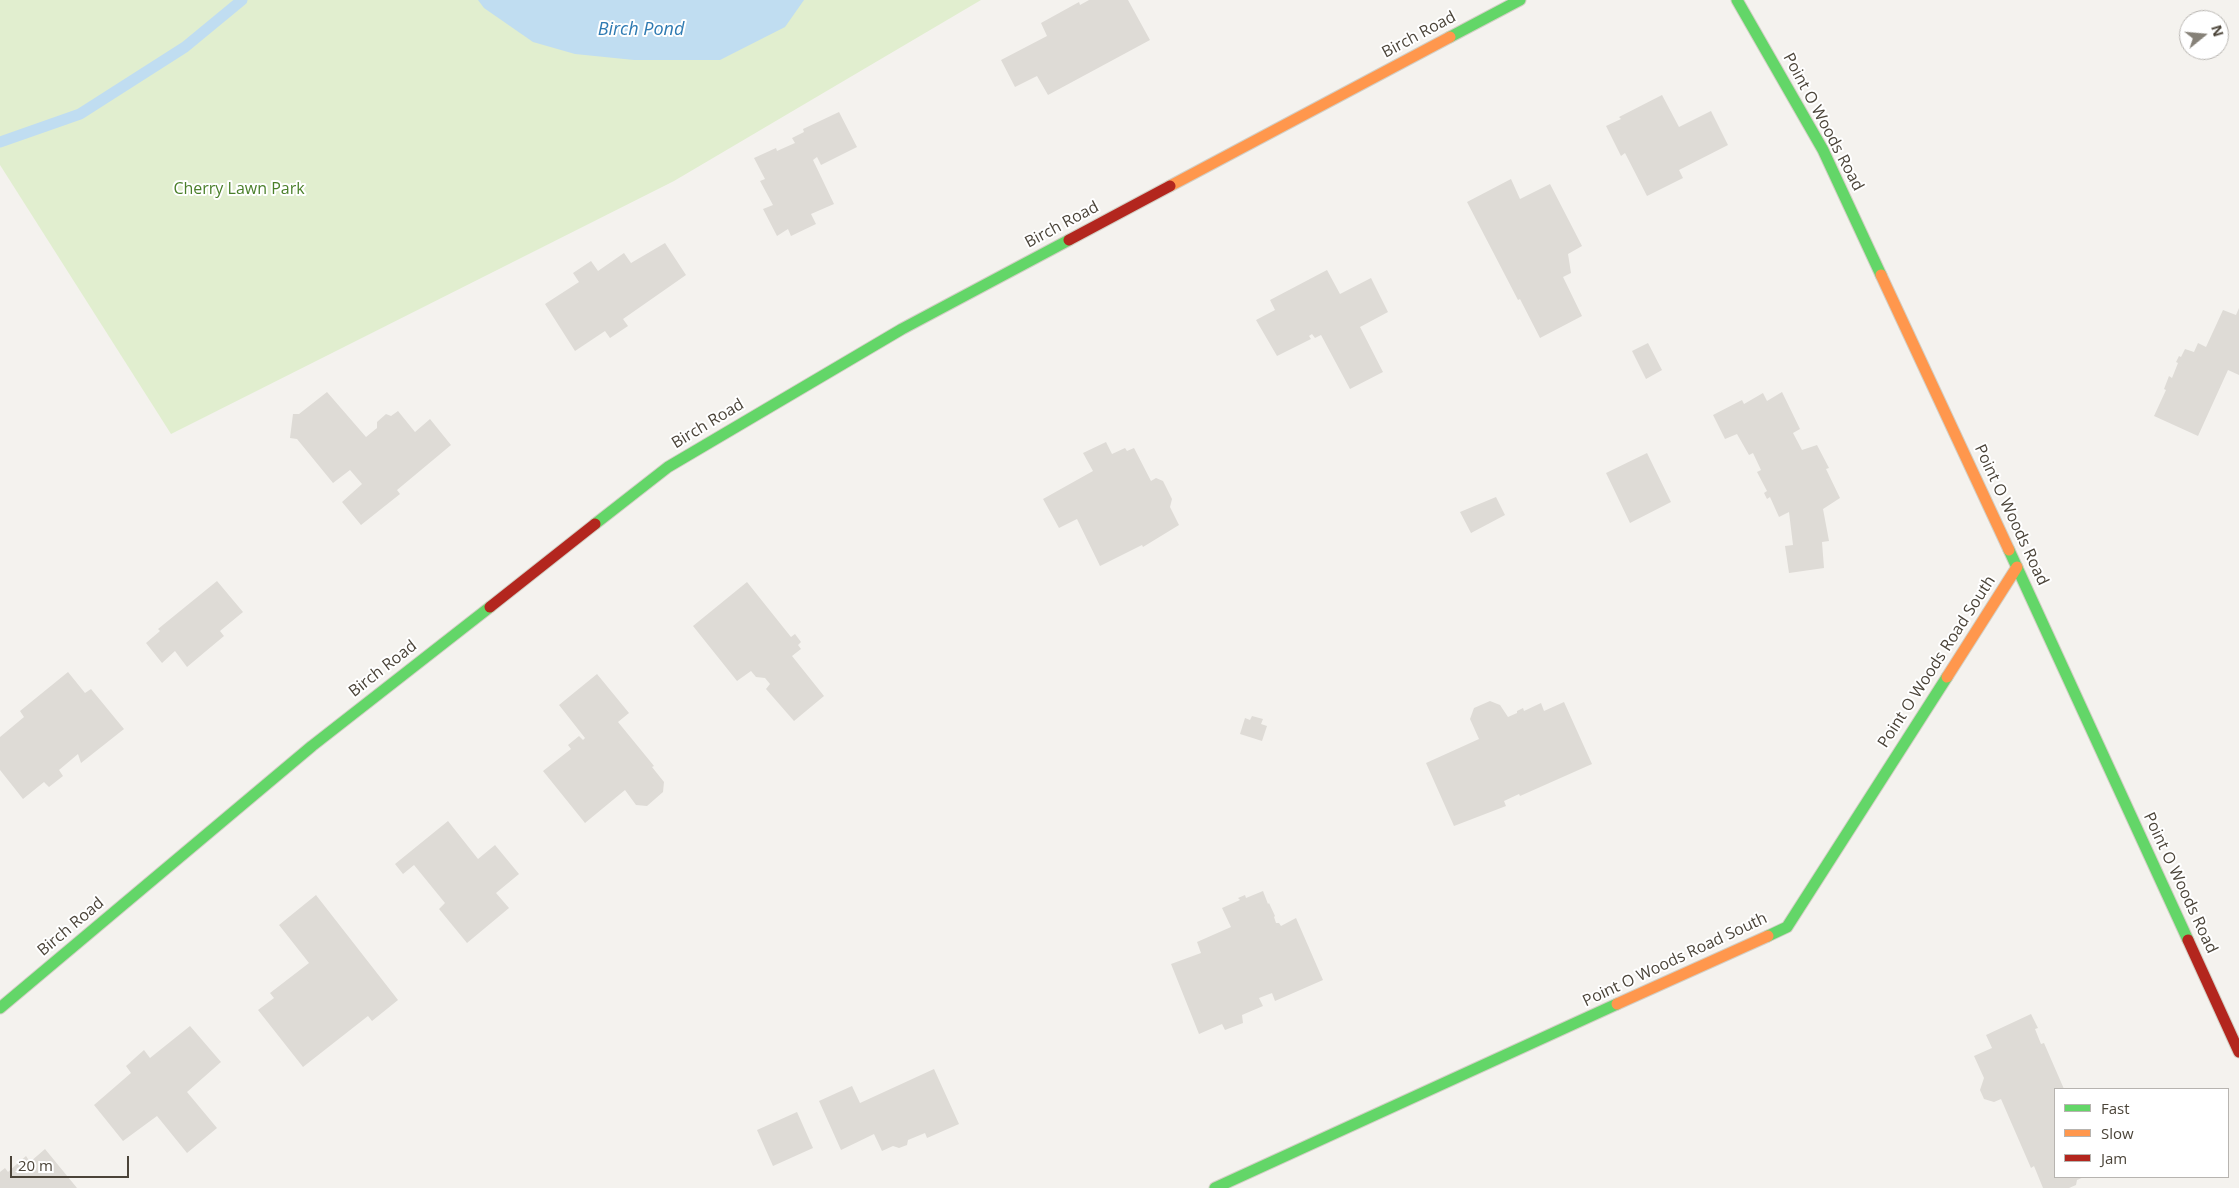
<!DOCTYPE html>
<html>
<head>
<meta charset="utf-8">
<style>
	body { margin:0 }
	#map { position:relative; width:2239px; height:1188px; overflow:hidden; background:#f4f2ee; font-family:"Open Sans",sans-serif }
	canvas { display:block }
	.legend { position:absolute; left:2054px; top:1088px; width:175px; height:90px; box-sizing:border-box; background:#fff; border:1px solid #b7b4b0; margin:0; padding:6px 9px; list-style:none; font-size:15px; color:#4b4439 }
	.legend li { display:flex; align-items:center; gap:10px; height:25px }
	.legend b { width:25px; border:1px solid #b7b4b0 }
	.north { position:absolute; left:2179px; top:10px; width:50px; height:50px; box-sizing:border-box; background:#fff; border:1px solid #b7b4b0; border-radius:50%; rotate:73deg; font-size:14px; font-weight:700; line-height:20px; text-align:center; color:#4b4439 }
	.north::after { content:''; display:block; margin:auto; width:18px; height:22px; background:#868178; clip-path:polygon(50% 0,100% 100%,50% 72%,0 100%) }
	.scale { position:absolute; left:10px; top:1156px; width:119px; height:22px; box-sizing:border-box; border:2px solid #4b4439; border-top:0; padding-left:6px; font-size:15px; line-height:18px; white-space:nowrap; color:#4b4439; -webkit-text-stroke:4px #fff; paint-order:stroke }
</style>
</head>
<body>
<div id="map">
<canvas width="2239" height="1188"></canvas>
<ul class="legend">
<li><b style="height:6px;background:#63d668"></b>Fast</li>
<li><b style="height:6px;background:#ff974d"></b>Slow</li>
<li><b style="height:6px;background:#b3261e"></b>Jam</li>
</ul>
<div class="north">N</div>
<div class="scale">20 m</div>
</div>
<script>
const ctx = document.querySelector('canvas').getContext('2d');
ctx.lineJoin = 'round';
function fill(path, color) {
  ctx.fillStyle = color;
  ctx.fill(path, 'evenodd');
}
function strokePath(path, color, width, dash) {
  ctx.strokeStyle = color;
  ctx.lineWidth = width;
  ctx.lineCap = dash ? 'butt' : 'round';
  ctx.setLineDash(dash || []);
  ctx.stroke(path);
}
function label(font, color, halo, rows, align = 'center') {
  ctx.font = font + ' "Open Sans",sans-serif';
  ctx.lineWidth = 4;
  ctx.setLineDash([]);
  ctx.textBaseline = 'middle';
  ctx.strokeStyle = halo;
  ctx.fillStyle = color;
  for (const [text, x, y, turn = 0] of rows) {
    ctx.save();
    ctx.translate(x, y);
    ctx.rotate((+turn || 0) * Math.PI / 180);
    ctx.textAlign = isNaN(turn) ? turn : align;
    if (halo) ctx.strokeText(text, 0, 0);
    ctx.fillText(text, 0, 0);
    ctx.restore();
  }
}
fill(new Path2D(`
	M0 0H981L674 181 171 434 0 165Z`), '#e1eecf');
fill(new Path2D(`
	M478 0H804L785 27 720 60H634L575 54 533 42 484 8Z`), '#c0ddf1');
strokePath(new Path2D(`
	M0 142 80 114 185 47 242 0`), '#c0ddf1', 11);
fill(new Path2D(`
	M1089 0H1128L1150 40 1048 95 1037 76 1015 87 1001 60 1047 36 1041 23 1079 2 1080 5Z
	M1662 95 1679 127 1711 111 1728 145 1679 170 1683 178 1647 196 1625 153 1621 156 1606 126 1621 119 1619 117Z
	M839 112 857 147 821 165 817 157 813 160 834 204 811 214 816 224 791 236 788 229 777 236 763 209 773 205 760 181 765 179 754 158 776 148 777 151 795 143 792 138 804 132 803 129Z
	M1511 179 1520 199 1550 184 1582 246 1568 254 1571 273 1563 277 1582 316 1540 338 1522 303 1520 299 1518 300 1467 202Z
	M665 243 686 275 623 319 628 326 610 338 605 331 575 351 545 304 579 282 573 273 591 261 598 271 624 253 631 263Z
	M1327 270 1340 294 1371 278 1388 312 1360 327 1383 372 1350 389 1321 335 1315 338 1312 334 1309 336 1311 339 1277 356 1256 320 1275 310 1270 300Z
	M2239 308V375L2228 370 2198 436 2154 416 2166 390 2164 389 2169 376 2172 378 2178 363 2176 362 2179 356 2181 357 2185 349 2194 352 2198 343 2206 347 2223 310 2236 315Z
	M1648 343 1662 370 1646 379 1632 351Z
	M327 392 366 437 377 428V422L386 414 391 416 398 411 415 432 430 419 451 445 397 490 400 494 361 525 342 502 362 484 350 470 333 483 297 439 290 438 293 414H299Z
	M1782 392 1800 429 1793 433 1802 450 1817 445 1829 468 1826 469 1840 498 1823 509 1829 541 1822 542 1824 568 1789 573 1785 546 1793 545 1789 512 1779 517 1770 497 1767 499 1764 493 1767 491 1757 472 1761 470 1753 453 1749 455 1737 434 1725 439 1713 415 1742 400 1744 404 1763 393 1767 401Z
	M1106 442 1112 454 1125 448 1127 451 1134 448 1151 481 1156 478 1163 481 1172 499 1170 507 1179 525 1143 547 1142 545 1100 566 1077 519 1059 528 1043 499 1093 471 1083 453Z
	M1647 453 1671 502 1630 523 1606 473Z
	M1496 497 1505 515 1471 533 1460 512Z
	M217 581 243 612 220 631 224 636 187 667 175 651 162 663 146 643 160 631 158 629Z
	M747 582 791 637 795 634 801 642 798 645 801 649 792 656 824 696 794 721 766 689 770 684 765 678 756 677 751 671 737 681 693 626Z
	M68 672 85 693 91 689 124 729 81 763 78 754 59 770 63 776 49 787 44 782 23 799 0 770V737L24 717 20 711Z
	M597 674 629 713 618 722 654 766 652 767 664 782 663 792 647 806 636 805 625 790 585 823 543 771 571 749 568 745 579 736 583 740 585 738 559 705Z
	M1490 701 1500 705 1508 717 1517 713V711L1523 708 1524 711 1541 703 1544 711 1564 702 1592 764 1520 796 1519 794 1504 801 1506 806 1454 826 1426 763 1479 739 1470 719 1474 708Z
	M1252 716 1263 719 1261 724 1267 726 1262 741 1240 734 1245 718 1250 720Z
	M448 821 478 859 495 845 519 874 496 893 509 908 467 943 439 909 445 903 414 865 403 874 395 864Z
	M1263 891 1268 904 1269 903 1275 916 1274 917 1276 923H1279L1281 926 1296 918 1323 980 1275 1001 1272 993 1259 998 1263 1006 1242 1015 1243 1023 1225 1030 1222 1024 1199 1034 1171 964 1201 953 1197 942 1231 927 1222 908 1240 900 1238 898 1245 895 1246 898Z
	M316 895 398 1000 372 1021 368 1016 303 1067 258 1010 274 998 270 993 309 963 279 925Z
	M2031 1014 2038 1028 2035 1029 2041 1044 2044 1043 2064 1089H2055V1177H2084L2077 1180 2076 1185 2069 1188H2043L2034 1166 2031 1168 2001 1099 1994 1102 1984 1099 1980 1090 1984 1078 1974 1056 1992 1048 1986 1035Z
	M190 1026 221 1062 187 1092 217 1128 187 1153 157 1116 123 1141 94 1105 131 1073 126 1066 144 1050 150 1058Z
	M934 1069 959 1124 927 1138 925 1133 908 1140 907 1145 899 1148 893 1146 882 1151 874 1134 841 1150 819 1101 852 1086 860 1103Z
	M797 1112 813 1148 773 1166 757 1130Z
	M45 1149 77 1188H0V1172L5 1168 8 1172 26 1156 30 1162Z`), '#dedbd6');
const fast = new Path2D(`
	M1737 0 1823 150 1881 275
	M1450 37 1520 0
	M595 524 668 467 902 329 1069 240
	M2009 550 2188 940
	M1768 936 1787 927 1947 677
	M0 1008 312 746 490 607
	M1215 1188 1617 1004`);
const slow = new Path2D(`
	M1170 186 1450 37
	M1881 275 2009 550
	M1947 677 2017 567
	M1617 1004 1768 936`);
const jam = new Path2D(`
	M1069 240 1170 186
	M490 607 595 524
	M2188 940 2239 1052`);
strokePath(fast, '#d3cfc5', 13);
strokePath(slow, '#d3cfc5', 13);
strokePath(jam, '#d3cfc5', 13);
strokePath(fast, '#63d668', 11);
strokePath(slow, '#ff974d', 11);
strokePath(jam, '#b3261e', 11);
label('16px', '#4b4439', '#fff', [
	["Birch Road",1419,35,-28],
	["Point O Woods Road",1823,122,62],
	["Birch Road",1062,225,-28],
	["Birch Road",708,424,-31],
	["Point O Woods Road",2011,515,65],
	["Point O Woods Road South",1937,662,-57],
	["Birch Road",383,669,-38],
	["Point O Woods Road",2180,883,65],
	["Birch Road",71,927,-40],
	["Point O Woods Road South",1675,960,-25]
]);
label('16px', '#4a7f2a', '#fff', [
	["Cherry Lawn Park",239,189]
]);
label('italic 18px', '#2e7ab2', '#fff', [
	["Birch Pond",641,30]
]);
</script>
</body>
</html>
